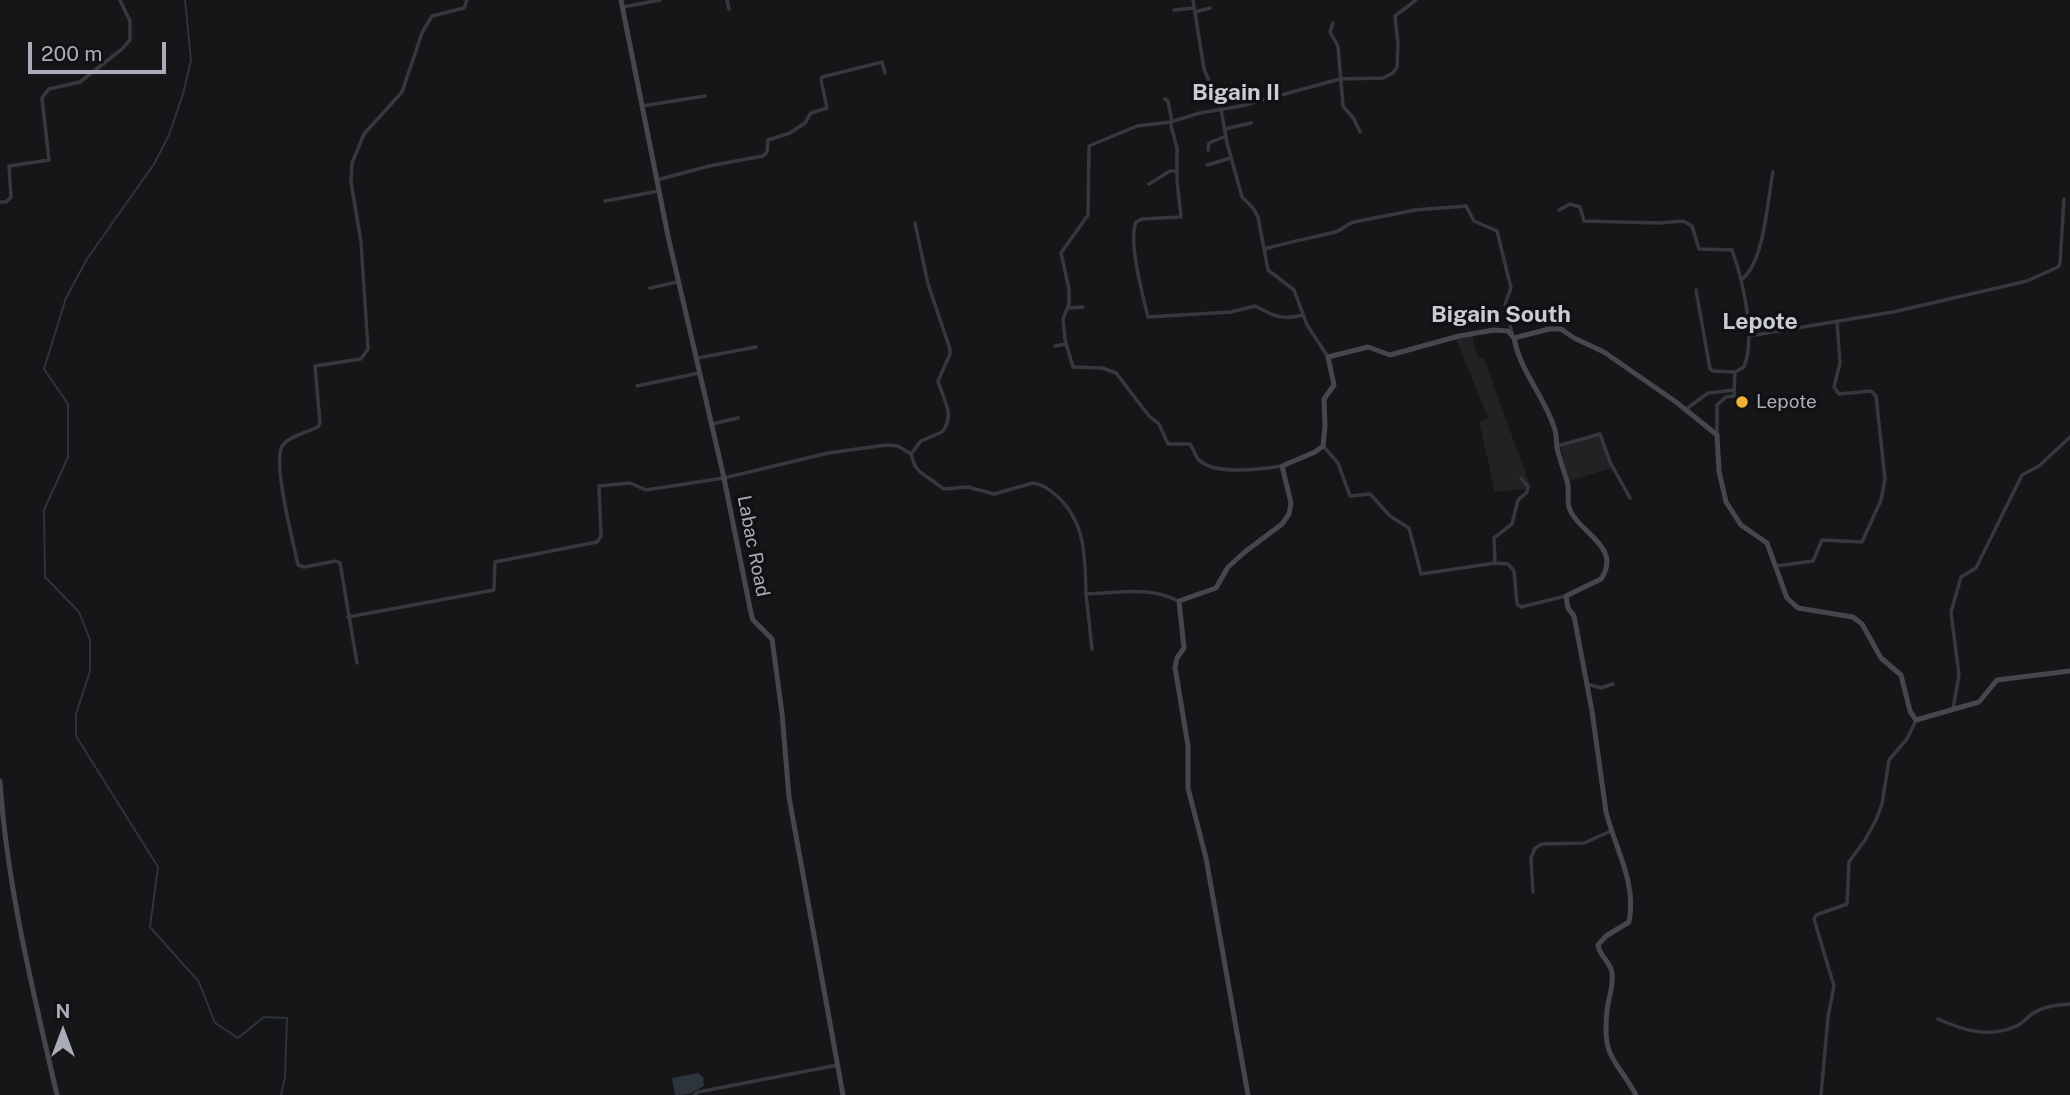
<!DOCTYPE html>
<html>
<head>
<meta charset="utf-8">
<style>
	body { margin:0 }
	#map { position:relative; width:2070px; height:1095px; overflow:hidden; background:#161618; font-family:"Public Sans",sans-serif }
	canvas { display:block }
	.north { position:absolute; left:28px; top:997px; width:70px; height:70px; -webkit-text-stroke:5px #111113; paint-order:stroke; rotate:0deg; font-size:19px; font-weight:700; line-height:28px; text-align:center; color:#a8adb8 }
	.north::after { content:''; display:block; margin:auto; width:24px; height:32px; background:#a8adb8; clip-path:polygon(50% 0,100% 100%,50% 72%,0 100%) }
	.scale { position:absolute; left:28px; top:42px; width:138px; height:32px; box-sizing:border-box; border:4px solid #a8adb8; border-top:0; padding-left:9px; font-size:21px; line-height:24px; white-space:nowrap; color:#a8adb8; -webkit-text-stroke:5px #111113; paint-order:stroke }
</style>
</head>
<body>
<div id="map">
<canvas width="2070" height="1095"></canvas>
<div class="north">N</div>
<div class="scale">200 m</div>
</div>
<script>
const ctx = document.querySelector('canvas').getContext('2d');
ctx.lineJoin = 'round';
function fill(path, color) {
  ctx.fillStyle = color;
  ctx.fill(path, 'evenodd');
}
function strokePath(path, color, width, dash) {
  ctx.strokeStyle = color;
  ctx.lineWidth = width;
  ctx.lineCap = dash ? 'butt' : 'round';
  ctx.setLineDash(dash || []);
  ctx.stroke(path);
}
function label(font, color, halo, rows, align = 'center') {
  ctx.font = font + ' "Public Sans",sans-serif';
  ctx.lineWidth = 7;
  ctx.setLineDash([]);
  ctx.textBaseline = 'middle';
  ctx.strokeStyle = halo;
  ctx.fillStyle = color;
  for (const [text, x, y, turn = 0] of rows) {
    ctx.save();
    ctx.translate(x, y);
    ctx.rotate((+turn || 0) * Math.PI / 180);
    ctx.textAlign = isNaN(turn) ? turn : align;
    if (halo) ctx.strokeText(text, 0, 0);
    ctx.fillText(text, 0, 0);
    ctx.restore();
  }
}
fill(new Path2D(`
	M1472 335 1478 358 1484 359 1531 488 1495 492 1479 422 1488 417 1456 339Z
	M1601 435 1612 468 1569 481 1560 446Z`), '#222225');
fill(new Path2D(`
	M698 1073 703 1077 704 1086 690 1094 675 1095 672 1078Z`), '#2c353c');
strokePath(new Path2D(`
	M185 0 191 60 183 94 169 135 154 164 87 259 66 298 44 369 68 404V457L44 510 45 577 79 612 90 640V671L76 714V736L158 867 150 927 199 982 215 1023 238 1038 264 1017 287 1018 285 1077 281 1095`), '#2c353c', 2);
strokePath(new Path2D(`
	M727 0 729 9
	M1193 0 1204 69 1221 109 1227 143 1242 197 1253 208 1258 217 1268 270 1294 290 1307 325 1328 357
	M623 7 660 0
	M1174 10 1194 8
	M1195 12 1210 8
	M1333 23 1330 32 1338 46 1343 106 1354 119 1360 132
	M1165 99 1168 101 1172 122
	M642 106 705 96
	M1170 122 1177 148V180L1181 217 1142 219 1136 222C1128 242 1143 296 1148 317L1231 312 1255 306C1272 315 1282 321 1303 315
	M1225 129 1251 123
	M1208 150 1209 143 1226 136
	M1207 165 1231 158
	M657 180 709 166 763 156 767 152 768 140 790 133 805 123 811 113 827 108 821 80 822 77 882 62 885 73
	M1149 184 1170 171H1176
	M605 201 659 191
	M0 202H6L11 197 9 166 49 160 42 98 49 89 80 82 122 49 130 40V21L120 0
	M1559 210 1570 204 1580 207 1584 221 1659 223 1683 221 1692 226 1699 249 1732 250C1743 280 1756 337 1744 367L1735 372 1734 396 1726 397 1717 405V435
	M1265 249C1288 242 1311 238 1335 232 1343 230 1346 224 1354 222L1415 210 1466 206 1474 221 1497 231 1511 288 1505 304 1512 333
	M1741 280C1765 262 1767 201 1773 172
	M650 288 677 282
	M1696 290 1710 369 1713 371 1735 372
	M1067 308 1083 307
	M1749 336 1893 312 2027 281 2058 267 2060 264 2064 199
	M1055 346 1066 344
	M698 358 756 347
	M637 386 699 373
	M1685 410 1708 393 1734 390
	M712 424 738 418
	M1323 446 1338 463 1350 496 1370 494 1390 516 1409 528 1421 574 1495 563 1508 564 1514 571 1517 604 1521 607 1566 596
	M1557 446 1600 434 1610 462 1630 498
	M911 454 921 441 942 432C956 415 943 399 938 381L950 354V349L928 284 915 223
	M1282 466C1263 469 1213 476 1198 459 1195 455 1193 448 1190 444H1168L1159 424 1149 416 1116 373 1102 368 1073 367 1065 340 1063 319 1069 304V289L1061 253 1088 215 1089 146 1137 126 1170 122 1200 113 1241 106 1340 79 1383 78 1393 73 1397 67 1398 44 1395 16 1416 0
	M1495 563 1494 538 1512 524 1518 500 1527 492 1528 487 1521 478
	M1776 566 1813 561 1822 540 1862 542 1881 500 1885 479 1876 396 1871 391 1839 394 1834 387 1840 363 1837 321
	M1086 594 1092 649
	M348 617 494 590 495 562 597 542 601 536 599 486 630 483 646 490 724 478 828 453 886 445 898 446 911 454 915 466 920 472 944 489 968 487 994 494 1033 483C1043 484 1050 490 1057 496 1086 523 1085 557 1086 594 1117 593 1150 586 1178 601
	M357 663 340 563 336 561 304 567 298 565C294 545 271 458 283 445 290 436 308 432 318 427L320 423 315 366 361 359 368 349 361 242 351 182 352 163 364 134 402 92 422 33 432 16 464 8 467 0
	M1587 684 1601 688 1613 684
	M1953 709 1959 675 1951 612 1961 577 1976 568 2022 475 2039 466 2070 437
	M1533 892 1531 858 1535 848 1542 844 1584 843 1611 831
	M1938 1019C1962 1030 1988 1038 2014 1027 2021 1025 2026 1018 2032 1014 2043 1006 2057 1005 2070 1004
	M694 1095 698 1092 838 1065
	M1821 1095 1828 1017 1834 986 1814 919 1816 915 1847 904 1849 862 1865 840 1876 820 1882 804 1889 760 1907 739 1916 720`), '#37383d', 3.5);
strokePath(new Path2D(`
	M621 0 668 236 724 478 751 613 753 620 772 639 782 713 789 797 843 1095
	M1514 338C1520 371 1544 396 1554 427 1557 434 1556 441 1557 448 1560 461 1565 473 1568 485 1569 494 1566 504 1571 512 1581 533 1622 548 1601 579L1566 596 1568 608 1574 616 1592 711 1606 812C1615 848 1637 883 1629 922L1606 936 1598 945C1599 956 1611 962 1612 973 1614 985 1608 999 1607 1011 1602 1059 1615 1057 1636 1095
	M0 781C7 887 33 991 57 1095
	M1248 1095 1206 858 1188 788V746L1175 667 1177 658 1184 648 1179 601 1216 588 1228 567 1246 551 1282 524 1289 514 1291 503 1282 466 1315 452 1323 446 1325 426 1324 399 1334 385 1328 357 1368 347 1390 355 1459 336 1494 330 1508 331 1514 338 1549 329H1561L1574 338 1604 352 1676 402 1717 435 1719 471 1726 502 1741 525 1767 543 1787 598 1798 608 1853 617 1862 624 1881 658 1901 675 1910 711 1916 720 1979 702 1997 680 2070 671`), '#45474d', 5);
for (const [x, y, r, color] of [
	[1742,402,7,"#f2b134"]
]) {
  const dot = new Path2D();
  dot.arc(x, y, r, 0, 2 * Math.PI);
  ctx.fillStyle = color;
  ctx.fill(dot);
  strokePath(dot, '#111113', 2.5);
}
label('19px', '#a8adb8', '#111113', [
	["Lepote",1756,402]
], 'left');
label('19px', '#a8adb8', '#111113', [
	["Labac Road",753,546,79]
]);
label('bold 23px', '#c9ccd4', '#111113', [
	["Bigain II",1236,93],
	["Bigain South",1501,315],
	["Lepote",1760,322]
]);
</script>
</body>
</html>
